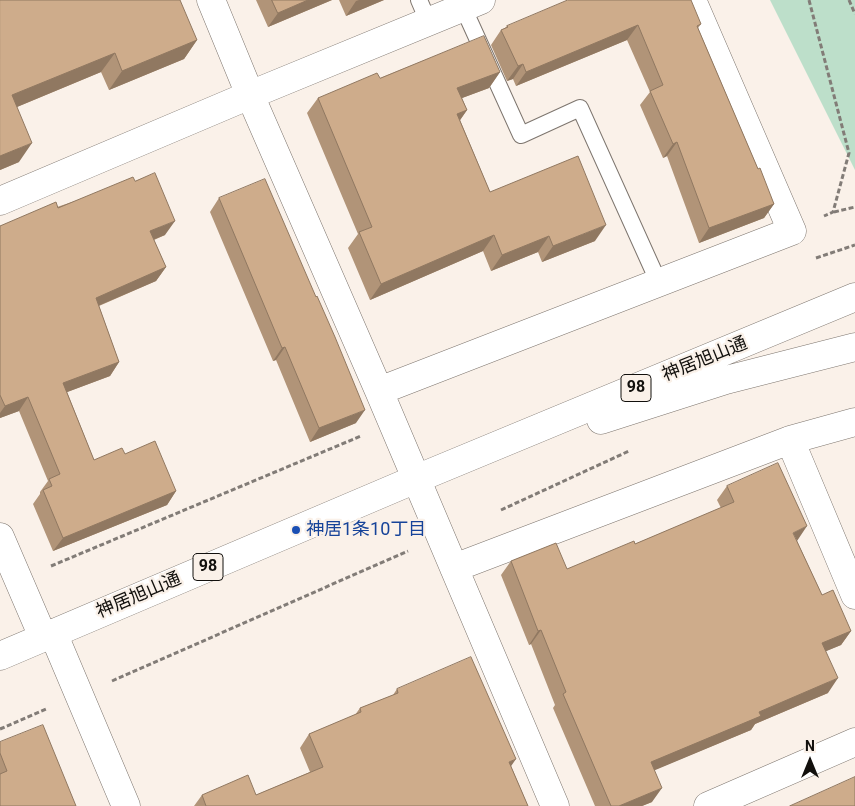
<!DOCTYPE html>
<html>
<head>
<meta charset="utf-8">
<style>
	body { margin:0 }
	#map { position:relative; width:855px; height:806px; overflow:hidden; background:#faf1e9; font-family:Roboto,sans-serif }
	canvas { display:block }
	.north { position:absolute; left:785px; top:736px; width:50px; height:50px; -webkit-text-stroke:4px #faf1e9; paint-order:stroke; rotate:0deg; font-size:14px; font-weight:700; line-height:20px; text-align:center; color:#12100d }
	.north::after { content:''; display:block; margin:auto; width:18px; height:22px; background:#12100d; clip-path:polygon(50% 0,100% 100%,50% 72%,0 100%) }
</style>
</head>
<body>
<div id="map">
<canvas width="855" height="806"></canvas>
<div class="north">N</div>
</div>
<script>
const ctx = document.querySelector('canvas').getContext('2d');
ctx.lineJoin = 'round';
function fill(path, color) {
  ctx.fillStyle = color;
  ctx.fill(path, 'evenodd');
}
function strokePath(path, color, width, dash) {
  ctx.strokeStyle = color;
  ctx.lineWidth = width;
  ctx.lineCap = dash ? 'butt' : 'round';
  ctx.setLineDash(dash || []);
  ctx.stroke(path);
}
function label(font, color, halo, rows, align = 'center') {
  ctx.font = font + ' Roboto,"Noto Sans JP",sans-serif';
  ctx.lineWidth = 4.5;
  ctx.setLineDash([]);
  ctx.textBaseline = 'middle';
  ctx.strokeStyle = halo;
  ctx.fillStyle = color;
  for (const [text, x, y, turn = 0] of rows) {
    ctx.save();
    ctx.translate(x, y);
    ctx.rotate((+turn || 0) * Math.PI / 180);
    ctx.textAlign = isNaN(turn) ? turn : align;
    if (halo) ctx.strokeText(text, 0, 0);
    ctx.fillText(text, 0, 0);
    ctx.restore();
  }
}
fill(new Path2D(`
	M770 0H855V170Z`), '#bddfca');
const lane = new Path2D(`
	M419 0 428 21
	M463 7 521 135 580 108 658 281`);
const street = new Path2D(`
	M211 0 250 95 379 391 555 806
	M0 201 250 95 481 0
	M379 391 792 231 692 0
	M790 440 855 595
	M0 537 43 637
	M454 568 790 440 855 422
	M53 633 126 806
	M708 806 855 742`);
const primary = new Path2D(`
	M601 420 726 380 855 347
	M0 656 416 479 855 297`);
strokePath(lane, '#7d756e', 18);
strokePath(street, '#7d756e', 29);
strokePath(primary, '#7d756e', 29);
strokePath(new Path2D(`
	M809 0 849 153 833 212 824 216
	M849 0 855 14
	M834 212 855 207
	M816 258 855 245
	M501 510 629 451
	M51 566 361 436
	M112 681 408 551
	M0 729 46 709`), '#827c77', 3, [5, 2.5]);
strokePath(lane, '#fff', 16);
strokePath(street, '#fff', 28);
strokePath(primary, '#fff', 28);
fill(new Path2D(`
	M0 0 197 40 184 59 109 90 101 72 17 107 19 162 0 170Z
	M256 0H332L268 27Z
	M339 0H384L346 16Z
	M701 24 698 28 758 169 774 204 764 218 699 243 667 156 663 158 640 105 650 92 627 40 516 86 513 79 507 81 491 45 501 30 505 28 507 26Z
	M500 72 489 88 462 98 467 110 460 120 490 192 595 241 542 262 538 252 491 271 483 251 370 300 348 248 358 234 307 113 318 98 380 78Z
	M135 181 165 235 154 240 166 267 156 281 99 306 119 362 110 376 67 392 94 460 125 454 176 491 167 505 53 551 33 504 40 494V492L48 481 19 411 0 418V226Z
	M219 198 356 423 310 442 276 360 273 361 210 212Z
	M727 486 797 541 822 595 851 631 841 645 826 651 828 693 755 724 751 730 654 770 652 802 642 806H595L553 708 555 705 531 644 529 645 501 575 511 561 567 569 635 544 721 508 717 500Z
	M397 689 511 766 528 806H194L202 795H256L310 772 300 748 309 734 355 715 360 708 393 695Z
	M0 742 76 806H0Z`), '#b19478');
fill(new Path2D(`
	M308 0H332L268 27 278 13Z
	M359 0H384L346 16 356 1Z
	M638 25 627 40 516 86 526 72Z
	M197 40 184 59 109 90 122 71Z
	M115 53 101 72 0 114 12 95Z
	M523 64 513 79 507 81 518 66Z
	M500 72 489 88 446 104 457 88Z
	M467 110 456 126 457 114Z
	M677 142 667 156 663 158 673 144Z
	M32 143 19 162 0 170V156Z
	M774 204 764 218 699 243 709 228Z
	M175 221 165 235 140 245 150 231Z
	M606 225 595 241 542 262 553 246Z
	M494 235 483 251 370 300 381 284Z
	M549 236 538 252 491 271 502 255Z
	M166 267 156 281 86 311 96 298Z
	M285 347 276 360 273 361 282 348Z
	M119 362 110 376 54 397 63 383Z
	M28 397 19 411 0 418V413L5 406Z
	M365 410 356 423 310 442 319 428Z
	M176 491 167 505 53 551 63 538Z
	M807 526 797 541 793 533Z
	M541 630 531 644 529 645 538 631Z
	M851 631 841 645 812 657 822 643Z
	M838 678 828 693 755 724 751 730 641 776 651 762 759 712Z
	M516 759 507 772 509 762Z
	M662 788 652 802 642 806H619Z`), '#907861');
const building = new Path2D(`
	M0 0H180L197 40 122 71 115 53 12 95 32 143 0 156Z
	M272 0H308L278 13Z
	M568 0H691L701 24 697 26 758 169 760 168 774 204 709 228 677 142 673 144 650 91 663 85 638 25 526 72 523 64 518 66 501 30 508 27 507 26Z
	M484 36 500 72 457 88 467 110 457 114 490 192 578 156 606 225 553 246 549 236 502 255 494 235 381 284 359 232 372 227 318 98 377 73 380 78Z
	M155 173 175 221 150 231 166 267 96 298 119 362 63 383 94 460 122 448 125 454 155 441 176 491 63 538 43 490 52 486 49 479 60 474 28 397 5 406 0 395V226L56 202 58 208 133 177 135 181Z
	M265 179 316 297 317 296 335 337 365 410 319 428 285 347 282 348 219 198Z
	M778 463 807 526 793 533 822 595 833 590 851 631 822 643 838 678 759 712 761 716 651 762 662 788 619 806H611L563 694 566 692 541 630 538 631 511 561 556 543 567 569 634 541 635 544 734 502 727 486Z
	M471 657 516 759 509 762 528 806H206L202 795 248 775 256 795 323 767 309 734 361 712 360 708 398 693 397 689Z
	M43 725 76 806H0V774L7 771 0 753V742Z
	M855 777V806H790Z`);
fill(building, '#ceac8b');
strokePath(building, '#907861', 1);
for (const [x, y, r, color] of [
	[296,530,5,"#1a4fb4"]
]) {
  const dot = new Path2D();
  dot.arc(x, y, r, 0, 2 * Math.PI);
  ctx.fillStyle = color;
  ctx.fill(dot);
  strokePath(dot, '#faf1e9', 2);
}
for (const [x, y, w] of [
	[636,388,30],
	[208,567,30]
]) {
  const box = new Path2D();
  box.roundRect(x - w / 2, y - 13.5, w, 27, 4);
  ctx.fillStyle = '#faf1e9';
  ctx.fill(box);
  strokePath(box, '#12100d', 1);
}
label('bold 16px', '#12100d', null, [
	["98",636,388],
	["98",208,567]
]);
label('18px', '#12100d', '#faf1e9', [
	["神居旭山通",705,360,-22],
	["神居旭山通",139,596,-23]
]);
label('18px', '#164399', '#faf1e9', [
	["神居1条10丁目",306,530]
], 'left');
</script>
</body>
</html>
